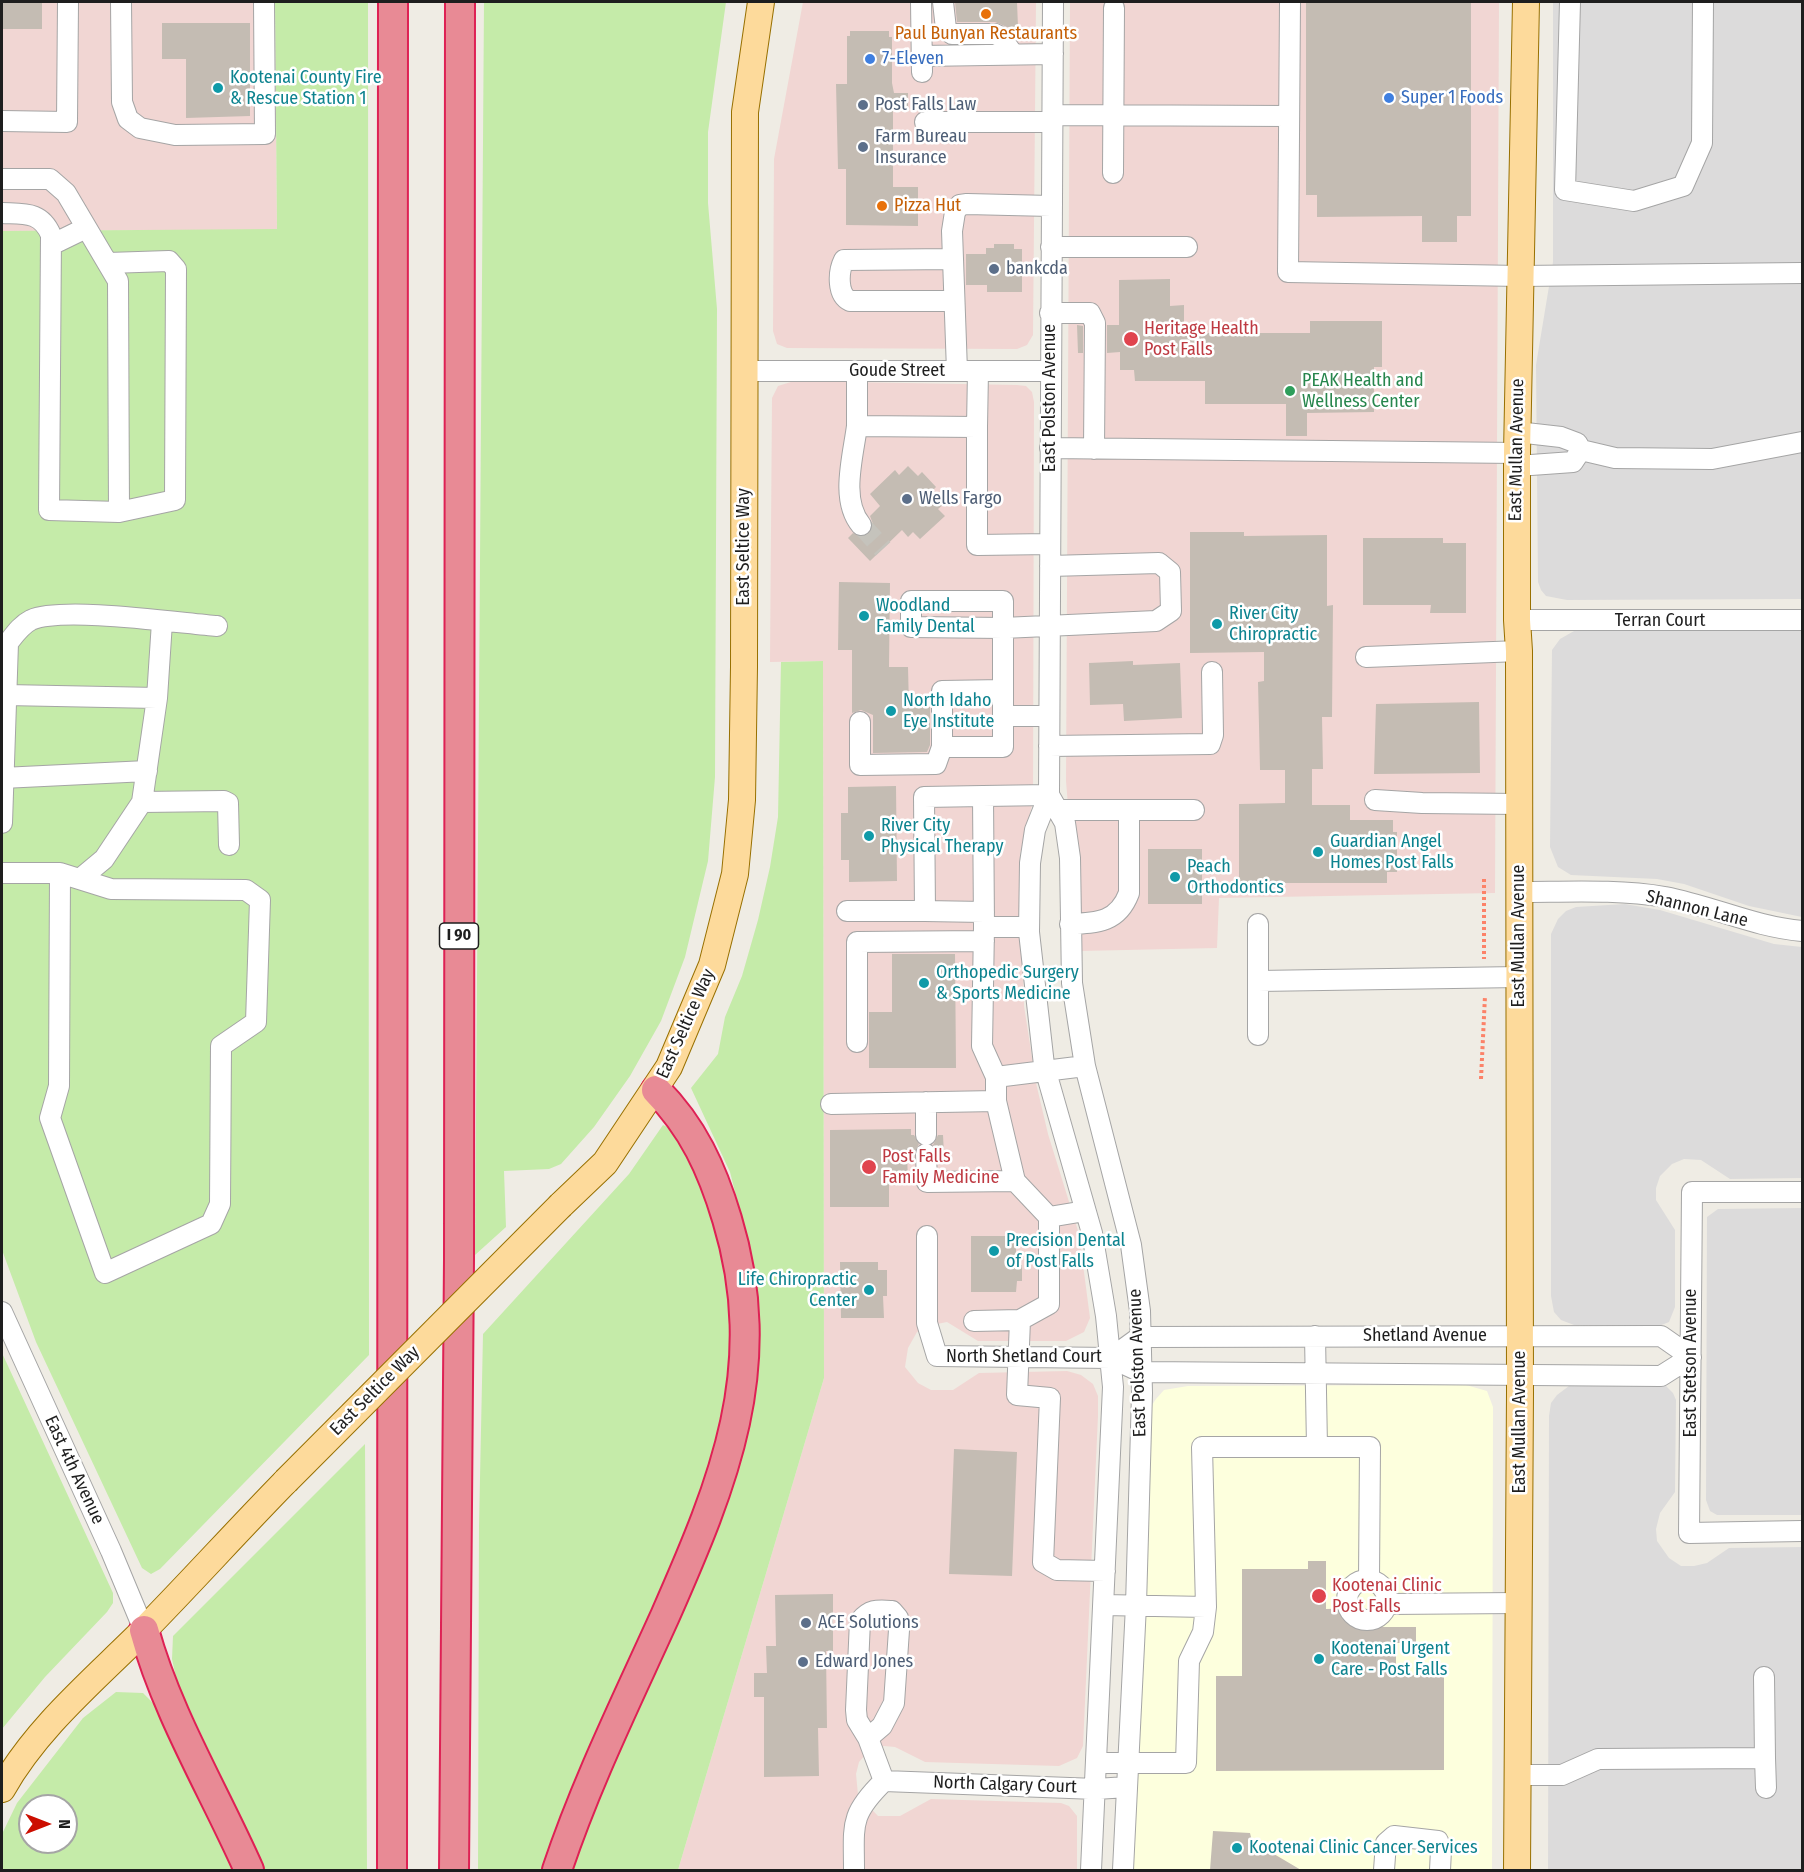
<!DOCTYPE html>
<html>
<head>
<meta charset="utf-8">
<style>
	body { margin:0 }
	#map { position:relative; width:1804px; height:1872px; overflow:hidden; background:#efece4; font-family:"Fira Sans Condensed",sans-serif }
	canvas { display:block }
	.frame { position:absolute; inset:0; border:3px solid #1e1e1e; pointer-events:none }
	.north { position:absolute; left:18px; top:1794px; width:60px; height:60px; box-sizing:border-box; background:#fff; border:2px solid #a5a5a5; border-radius:50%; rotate:90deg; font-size:16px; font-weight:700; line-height:24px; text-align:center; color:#1e1e1e }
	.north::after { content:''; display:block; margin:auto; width:21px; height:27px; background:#cc0e00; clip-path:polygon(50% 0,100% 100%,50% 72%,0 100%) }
</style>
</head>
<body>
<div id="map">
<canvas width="1804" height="1872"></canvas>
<div class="frame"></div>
<div class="north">N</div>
</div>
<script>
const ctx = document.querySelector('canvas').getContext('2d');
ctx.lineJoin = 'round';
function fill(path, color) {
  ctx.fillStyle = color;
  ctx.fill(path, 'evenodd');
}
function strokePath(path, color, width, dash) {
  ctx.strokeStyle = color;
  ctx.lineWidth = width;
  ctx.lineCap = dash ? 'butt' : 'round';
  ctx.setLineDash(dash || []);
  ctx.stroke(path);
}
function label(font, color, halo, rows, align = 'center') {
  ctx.font = font + ' "Fira Sans Condensed",sans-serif';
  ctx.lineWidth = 5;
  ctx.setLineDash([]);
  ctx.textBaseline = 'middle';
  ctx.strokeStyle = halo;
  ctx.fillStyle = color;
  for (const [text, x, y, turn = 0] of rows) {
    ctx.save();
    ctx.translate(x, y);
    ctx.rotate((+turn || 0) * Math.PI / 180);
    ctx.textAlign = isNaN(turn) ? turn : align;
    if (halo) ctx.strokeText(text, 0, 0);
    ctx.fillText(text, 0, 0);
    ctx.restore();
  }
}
fill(new Path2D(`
	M1553 2H1802V599L1567 600 1546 596 1541 590 1538 582 1536 365 1553 262Z
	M1802 627V917L1749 906 1684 884 1657 879 1571 875 1558 867 1550 847 1552 650 1560 639 1574 631Z
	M1625 904 1660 910 1774 944 1802 947V1178L1730 1179 1701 1160 1684 1159 1672 1164 1660 1176 1656 1188V1200L1675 1230V1307L1669 1322 1659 1326 1574 1325 1561 1320 1554 1312 1551 1296V934L1558 919 1566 911 1576 907Z
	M1802 1208V1515H1717L1710 1511 1706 1500 1707 1217 1718 1209Z
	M1578 1383H1651L1666 1386 1673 1393 1676 1400 1675 1492 1660 1513 1656 1529 1657 1541 1669 1558 1681 1566H1694L1707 1563 1729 1548 1802 1547V1870H1548L1549 1416 1551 1403 1557 1395 1569 1386Z`), '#dcdbdb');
fill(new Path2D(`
	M2 2H275L277 230 2 231Z
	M803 2H1036L1033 335 1027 345 1017 349 787 348 777 344 773 331 774 159Z
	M1070 2H1499L1495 893 1219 898 1217 948 1080 951 1066 781Z
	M794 381 1017 385 1026 386 1032 392 1034 402 1033 801 1020 854 1024 1006 1036 1083 1048 1134 1079 1234 1090 1318 1084 1332 1066 1341H978L947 1322 932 1325 917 1332 908 1348 905 1367 918 1383 931 1390H953L979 1373 1067 1371 1081 1375 1093 1384 1098 1396V1416L1083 1746 1077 1758 1059 1766 925 1762 895 1747 884 1746 867 1753 859 1762 856 1774 858 1795 878 1816H900L931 1799 1061 1803 1069 1806 1077 1816V1870H678L824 1378 823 661 770 662 772 398 778 386Z`), '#f1d6d3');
fill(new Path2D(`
	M1466 1385 1487 1391 1493 1407 1492 1870H1133L1152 1405 1156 1399 1164 1390 1188 1386Z`), '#fdffdd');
fill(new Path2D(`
	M275 2H368L369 1355 160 1569 151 1574 142 1568 36 1342 2 1250V231L277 229Z
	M484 2H726L708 132V203L717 309 715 777 708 861 685 957 661 1021 630 1076 594 1127 561 1164 549 1169 504 1171 506 1227 475 1255Z
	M823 661 824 1378 678 1870H569L721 1513 739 1465 752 1406 755 1298 745 1231 730 1172 691 1088 718 1054 725 1017 742 976 758 920 770 867 778 817 781 662Z
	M663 1125 691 1139C708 1203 731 1267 732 1334 735 1518 595 1696 544 1870H478L479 1526 483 1334 629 1174Z
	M2 1353 113 1593V1603L107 1612 45 1677 2 1729Z
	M365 1444 367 1870H264L177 1682 172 1659 173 1636Z
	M116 1692 143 1693 156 1706 236 1870H2V1834L17 1803 83 1718ZM30 1806H66V1842H30Z`), '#c5eba9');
fill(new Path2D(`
	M2 2H42V29H2Z
	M955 2H1017L1018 27H1007L995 22H957Z
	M1306 2H1471V216H1457V242H1422V216L1317 217V195H1306Z
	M162 23H250V116L186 118V59H162Z
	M850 31H889V37H892V83L894 93H908V108L893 109V187H918V226L846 225V169H838L836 84H847V36H850Z
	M994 244H1014V249H1022V292H987V285H966V254H986V248H994Z
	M1170 279V306L1184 305V333H1310V321H1382V367H1374V412L1307 413V436H1286V404H1205V381H1135L1134 370H1120V352L1107 353V325H1119V280Z
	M1077 325 1083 326V353H1078Z
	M908 466 918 476 922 472 936 487 933 490 945 503 938 509 945 516 920 539 913 532 908 537 902 530 870 561 848 538 853 533 862 537 871 531 873 524 870 516 880 506 870 494 895 470 899 475Z
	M1190 532H1244V536L1327 535V606L1333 605 1332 717H1322L1323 769H1312V805H1350V820H1393V832H1397V872H1387V883H1239V804L1285 803V770H1260L1258 682 1264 681V652L1190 653Z
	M1363 538H1443V543H1466V613H1430L1431 605H1363Z
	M839 582 890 583 889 667H908L909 707H930V745L927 752 873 753V715L861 710 852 713V650H838Z
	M1133 661V665L1180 663 1182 718 1124 721 1123 704 1090 705 1089 663Z
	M1479 702 1480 773 1374 774 1376 704Z
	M896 786 897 881 849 882V860H841V813H848V787Z
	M1148 849H1202V904H1148Z
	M892 954H955L956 1068H869V1012H892Z
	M911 1129V1135H914L919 1144 914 1154H907L908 1181H889V1207H830V1130Z
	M938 1135H943L944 1154H938L933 1145Z
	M971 1236H1016V1265H1022V1281H1017L1016 1292H971Z
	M840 1262H878V1270H887V1296H883L884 1318H841Z
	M954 1449 1017 1452 1012 1576 949 1574Z
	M1308 1561H1326V1609L1362 1608V1627H1416V1643H1396V1675H1444V1770L1216 1771V1676H1242V1569H1308Z
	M833 1594V1651H826L827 1728H818L819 1776 764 1777V1697H754V1673H767L766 1646H776L775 1595Z
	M1213 1831 1250 1833 1252 1841 1301 1870H1210Z`), '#c4bcb3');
strokePath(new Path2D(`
	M861 525 883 549`), '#c5c3bc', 20, [20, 10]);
const minor = new Path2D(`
	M121 2 122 102 128 119 140 128 175 135 265 134 264 2
	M921 2 922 72
	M943 2 946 29 952 34H995L1001 37 1013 54
	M1053 2 1049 795 1035 830 1030 863 1029 932 1044 1065 1092 1233 1106 1316 1113 1387 1091 1870
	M1290 2 1288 272 1520 276 1802 273
	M1570 2 1565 190 1634 201 1683 186 1702 143 1703 2
	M922 56 1053 54
	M1052 115 1289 116
	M2 121 67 122 68 2
	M925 122H1052
	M1113 173 1114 8
	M2 179H50L66 193 118 281 119 512 175 500 176 269 169 261 108 263
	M2 213C24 214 41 211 51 235L49 510 119 512
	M51 245 86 228
	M1051 247H1187
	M953 259 844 260C838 272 837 295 850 301H954
	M1050 313H1090L1095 323 1094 449
	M744 371H1050
	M857 371V426L977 427 978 371
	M957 371 952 231 955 212 960 205 967 204 1051 206
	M857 426C853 457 840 500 861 525
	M977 427V545L1050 544
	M1050 448 1517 453
	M1581 450 1615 458 1712 459 1802 442
	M1517 466 1573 462 1581 450 1577 443 1561 437 1517 432
	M911 601H1003V628L911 627Z
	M1517 620H1802
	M1366 657 1519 651
	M1003 690 942 691V747H1003V716
	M6 695 157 698
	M1049 716H1003V628L1156 621 1171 611 1170 572 1159 563 1050 566
	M860 722V765L936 764 942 747
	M1049 746 1210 744 1213 735 1212 672
	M2 778 147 771
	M1049 795 1065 823 1070 858 1072 983 1085 1066 1131 1245 1140 1311 1142 1393 1136 1605 1123 1870
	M983 796 924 797 925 911 984 912
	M1375 800 1422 803 1519 804
	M142 802 224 801 228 803 229 845
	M1059 810H1194
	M2 823 8 643C15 634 21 625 31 620 62 606 179 623 217 626
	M2 873H60L111 889 246 890 260 900 256 1022 221 1046 220 1204 211 1224 105 1273 50 1118 59 1086 60 873
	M80 879 104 859 142 802 157 698 162 622
	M1519 892C1567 892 1617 889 1665 897 1712 906 1755 927 1802 931
	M847 911H925
	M1070 924C1098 923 1118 922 1129 893V810
	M984 927 982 1046 996 1077 1085 1066
	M1029 927H984L983 796 1049 795
	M1258 981 1519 977
	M1258 1035V924
	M857 1042V942L984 941
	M996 1077V1101L1015 1181 1049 1217 1085 1211
	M926 1102V1135
	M831 1104 996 1101
	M926 1154 927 1182 1015 1181
	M1802 1192H1692L1689 1533 1802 1531
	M1049 1217V1304L1020 1320 1017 1395 1050 1398 1043 1562 1057 1570 1105 1571
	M927 1236V1323L937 1356 1111 1358 1141 1372 1661 1376 1691 1357 1661 1336 1140 1337 1111 1358
	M2 1312 111 1551 144 1630
	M974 1321 1020 1320
	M1315 1336 1317 1447
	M1347 1600a20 20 0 1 1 40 0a20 20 0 1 1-40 0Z
	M1387 1604 1519 1603
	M1104 1605 1206 1607
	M868 1738 882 1726 894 1703 899 1630 898 1618 892 1611C877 1610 870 1609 860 1621L856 1710 857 1720 868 1738 884 1781
	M1765 1758 1766 1788
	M1097 1763H1186L1189 1661 1203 1632 1206 1607 1202 1447H1370L1369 1580
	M1517 1775H1562L1598 1759 1765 1758 1764 1677
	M884 1781 1096 1789 1127 1787
	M854 1870C854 1825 849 1815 884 1781
	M1384 1870 1386 1843 1394 1836 1438 1841 1441 1850 1440 1870`);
const major = new Path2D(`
	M561 1205 605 1163 669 1067 712 965 735 874 742 800 744 667 745 112 761 2
	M2 1789C37 1727 94 1680 144 1630 192 1581 238 1530 286 1481
	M1517 1870 1520 1392 1519 651 1517 620V453L1526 2`);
const highway = new Path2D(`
	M144 1630C167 1714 214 1791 249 1870
	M392 1870 393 2
	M454 1870 459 1260 460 2
	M557 1870C586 1783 627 1700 665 1616 724 1482 772 1367 727 1219 712 1169 693 1127 656 1090`);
strokePath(minor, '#a5a5a5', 22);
strokePath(major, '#987000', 28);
strokePath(highway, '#de2154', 32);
strokePath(new Path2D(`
	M1484 879V959
	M1481 1079 1485 996`), '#fc8268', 4, [3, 3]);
strokePath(minor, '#fff', 20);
strokePath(major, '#fdda9b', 26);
strokePath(highway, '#e88a95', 28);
const majorBridge = new Path2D(`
	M286 1481 561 1205`);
strokePath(majorBridge, '#987000', 28, []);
strokePath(majorBridge, '#fdda9b', 26);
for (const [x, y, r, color] of [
	[986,14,6,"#e8710a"],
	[870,59,6,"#3f7fe0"],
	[218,88,6,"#0f9aa8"],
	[1389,98,6,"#3f7fe0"],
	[863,105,6,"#5c6f8a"],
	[863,147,6,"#5c6f8a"],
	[882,206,6,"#e8710a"],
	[994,269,6,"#5c6f8a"],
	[1131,339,8,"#e0444e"],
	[1290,391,6,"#2e9e5b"],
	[907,499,6,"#5c6f8a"],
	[864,616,6,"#0f9aa8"],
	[1217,624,6,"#0f9aa8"],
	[891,711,6,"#0f9aa8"],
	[869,836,6,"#0f9aa8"],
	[1318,852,6,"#0f9aa8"],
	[1175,877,6,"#0f9aa8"],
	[924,983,6,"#0f9aa8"],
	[869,1167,8,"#e0444e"],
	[994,1251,6,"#0f9aa8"],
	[869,1290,6,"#0f9aa8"],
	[1319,1596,8,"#e0444e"],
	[806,1623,6,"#5c6f8a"],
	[1319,1659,6,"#0f9aa8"],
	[803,1662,6,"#5c6f8a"],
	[1237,1848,6,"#0f9aa8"]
]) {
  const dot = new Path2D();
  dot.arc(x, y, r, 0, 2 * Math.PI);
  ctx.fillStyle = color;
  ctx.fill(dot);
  strokePath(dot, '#fff', 2);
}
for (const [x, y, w] of [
	[459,936,39]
]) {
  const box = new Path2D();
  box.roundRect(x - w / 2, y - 13, w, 26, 4.5);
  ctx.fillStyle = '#fff';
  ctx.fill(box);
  strokePath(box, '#1e1e1e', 1.5);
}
label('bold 16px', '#1e1e1e', null, [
	["I 90",459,936]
]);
label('18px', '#c56008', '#fff', [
	["Paul Bunyan Restaurants",986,34],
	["Pizza Hut",894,206,"left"]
]);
label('18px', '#366cbe', '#fff', [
	["7-Eleven",882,59],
	["Super 1 Foods",1401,98]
], 'left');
label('18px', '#0d838f', '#fff', [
	["Kootenai County Fire",230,78],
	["& Rescue Station 1",230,99],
	["Woodland",876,606],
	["Family Dental",876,627],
	["River City",1229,614],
	["Chiropractic",1229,635],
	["North Idaho",903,701],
	["Eye Institute",903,722],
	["River City",881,826],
	["Physical Therapy",881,847],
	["Guardian Angel",1330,842],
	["Homes Post Falls",1330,863],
	["Peach",1187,867],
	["Orthodontics",1187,888],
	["Orthopedic Surgery",936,973],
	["& Sports Medicine",936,994],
	["Precision Dental",1006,1241],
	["of Post Falls",1006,1262],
	["Life Chiropractic",857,1280,"right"],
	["Center",857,1301,"right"],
	["Kootenai Urgent",1331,1649],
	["Care - Post Falls",1331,1670],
	["Kootenai Clinic Cancer Services",1249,1848]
], 'left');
label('18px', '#4e5e75', '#fff', [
	["Post Falls Law",875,105],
	["Farm Bureau",875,137],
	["Insurance",875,158],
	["bankcda",1006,269],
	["Wells Fargo",919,499],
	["ACE Solutions",818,1623],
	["Edward Jones",815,1662]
], 'left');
label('18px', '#be3a42', '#fff', [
	["Heritage Health",1144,329],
	["Post Falls",1144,350],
	["Post Falls",882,1157],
	["Family Medicine",882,1178],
	["Kootenai Clinic",1332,1586],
	["Post Falls",1332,1607]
], 'left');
label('18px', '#1e1e1e', '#fff', [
	["Goude Street",897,371],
	["East Polston Avenue",1050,398,-90],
	["East Mullan Avenue",1517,450,-89],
	["East Seltice Way",744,547,-90],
	["Terran Court",1660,621],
	["Shannon Lane",1697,909,14],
	["East Mullan Avenue",1519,936,-90],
	["East Seltice Way",686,1024,-66],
	["Shetland Avenue",1425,1336],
	["North Shetland Court",1024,1357],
	["East Polston Avenue",1138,1363,-92],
	["East Stetson Avenue",1691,1363,-90],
	["East Seltice Way",375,1391,-45],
	["East Mullan Avenue",1520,1422,-90],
	["East 4th Avenue",74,1470,65],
	["North Calgary Court",1005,1785,2]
]);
label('18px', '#27864d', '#fff', [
	["PEAK Health and",1302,381],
	["Wellness Center",1302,402]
], 'left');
</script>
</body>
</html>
